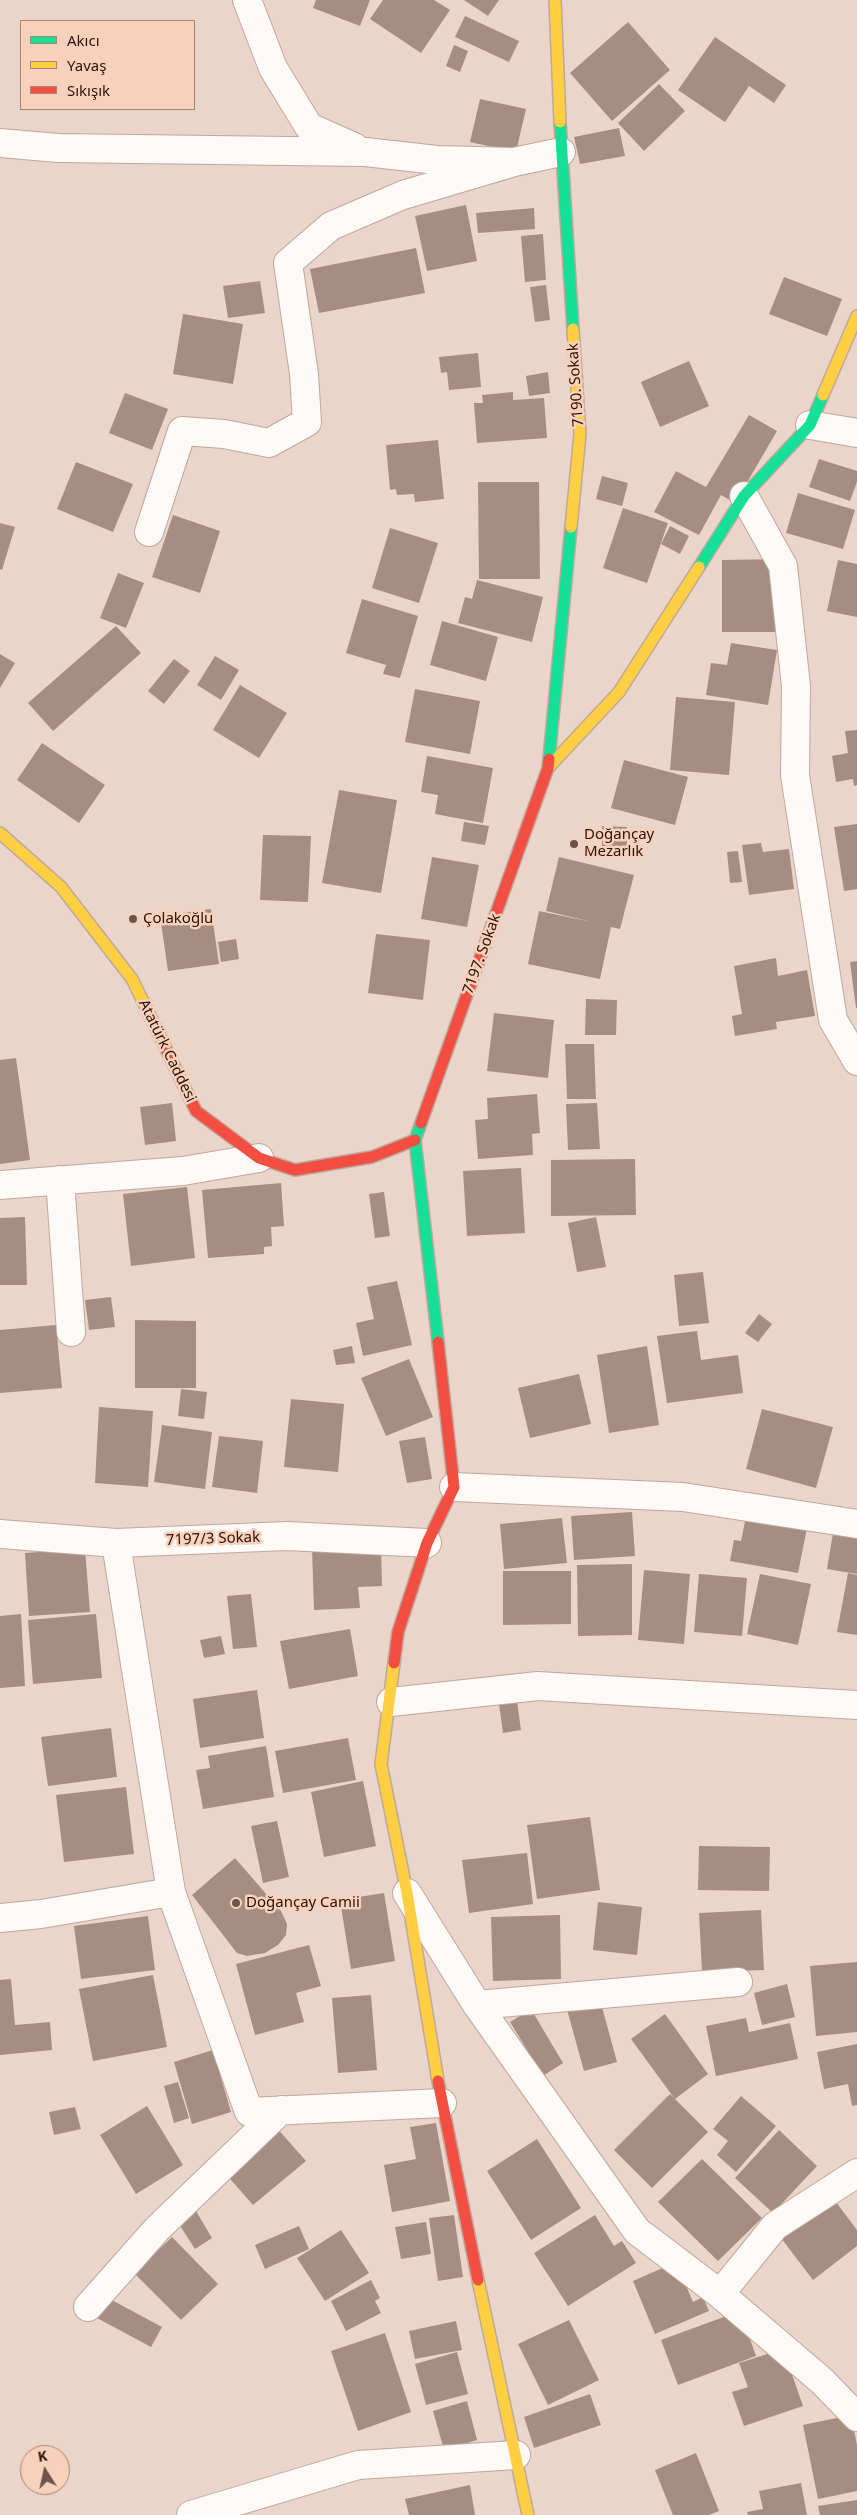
<!DOCTYPE html>
<html>
<head>
<meta charset="utf-8">
<style>
	body { margin:0 }
	#map { position:relative; width:857px; height:2515px; overflow:hidden; background:#ebd5ca; font-family:"Noto Sans",sans-serif }
	canvas { display:block }
	.legend { position:absolute; left:20px; top:20px; width:175px; height:90px; box-sizing:border-box; background:#f8d1bd; border:1px solid #a58574; margin:0; padding:6px 9px; list-style:none; font-size:15px; color:#281206 }
	.legend li { display:flex; align-items:center; gap:10px; height:25px }
	.legend b { width:25px; border:1px solid #a58574 }
	.north { position:absolute; left:20px; top:2445px; width:50px; height:50px; box-sizing:border-box; background:#f8d1bd; border:1px solid #a58574; border-radius:50%; rotate:350deg; font-size:14px; font-weight:700; line-height:20px; text-align:center; color:#281206 }
	.north::after { content:''; display:block; margin:auto; width:18px; height:22px; background:#6c564b; clip-path:polygon(50% 0,100% 100%,50% 72%,0 100%) }
</style>
</head>
<body>
<div id="map">
<canvas width="857" height="2515"></canvas>
<ul class="legend">
<li><b style="height:6px;background:#16e098"></b>Akıcı</li>
<li><b style="height:6px;background:#ffcf43"></b>Yavaş</li>
<li><b style="height:6px;background:#f24e42"></b>Sıkışık</li>
</ul>
<div class="north">K</div>
</div>
<script>
const ctx = document.querySelector('canvas').getContext('2d');
ctx.lineJoin = 'round';
function fill(path, color) {
  ctx.fillStyle = color;
  ctx.fill(path, 'evenodd');
}
function strokePath(path, color, width, dash) {
  ctx.strokeStyle = color;
  ctx.lineWidth = width;
  ctx.lineCap = dash ? 'butt' : 'round';
  ctx.setLineDash(dash || []);
  ctx.stroke(path);
}
function label(font, color, halo, rows, align = 'center') {
  ctx.font = font + ' "Noto Sans",sans-serif';
  ctx.lineWidth = 5;
  ctx.setLineDash([]);
  ctx.textBaseline = 'middle';
  ctx.strokeStyle = halo;
  ctx.fillStyle = color;
  for (const [text, x, y, turn = 0] of rows) {
    ctx.save();
    ctx.translate(x, y);
    ctx.rotate((+turn || 0) * Math.PI / 180);
    ctx.textAlign = isNaN(turn) ? turn : align;
    if (halo) ctx.strokeText(text, 0, 0);
    ctx.fillText(text, 0, 0);
    ctx.restore();
  }
}
fill(new Path2D(`
	M316 0H370L360 26 313 8Z
	M383 0H434L450 10 421 53 370 19Z
	M464 0H499L488 16Z
	M465 16 519 41 509 62 455 37Z
	M628 22 670 70 612 121 570 73Z
	M715 37 786 85 774 103 749 86 725 122 678 90Z
	M454 45 468 51 460 72 446 66Z
	M659 84 685 111 644 151 618 123Z
	M480 99 526 109 516 152 470 142Z
	M619 128 625 156 580 164 574 137Z
	M466 205 477 261 427 271 415 216Z
	M534 208 535 229 478 233 476 213Z
	M543 234 546 280 525 282 521 236Z
	M416 248 425 293 319 313 310 269Z
	M784 277 842 299 827 336 769 314Z
	M260 281 265 313 228 318 223 286Z
	M546 285 550 320 535 322 530 287Z
	M183 314 243 324 233 384 173 374Z
	M478 353 481 387 449 390 447 372 441 373 439 357Z
	M689 361 709 406 660 427 641 382Z
	M548 372 550 393 529 396 526 376Z
	M513 392V400L544 398 547 438 477 443 474 403H483L482 395Z
	M125 393 168 409 152 450 109 433Z
	M749 415 777 431 735 503 721 495 699 535 654 512 676 471 706 487Z
	M438 440 444 499 415 502 414 494 397 495 396 489 390 490 386 445Z
	M819 459 857 471V482L850 501 809 487Z
	M76 462 133 484 113 532 57 509Z
	M602 476 628 483 622 506 596 499Z
	M478 482H539L540 579H479Z
	M798 493 855 510 843 549 786 533Z
	M623 508 668 523 647 583 603 568Z
	M173 515 220 531 200 593 152 577Z
	M0 523 15 527 2 570 0 569Z
	M670 526 689 536 680 554 661 544Z
	M390 528 438 543 419 603 372 588Z
	M777 559V632H722V560Z
	M838 560 857 564V617L827 611Z
	M118 573 144 583 126 628 100 618Z
	M477 580 543 597 532 642 458 623 465 597 472 599Z
	M362 599 418 616 400 678 383 674 386 665 346 653Z
	M442 621 498 637 486 681 430 665Z
	M116 626 141 653 53 731 28 703Z
	M731 643 777 650 768 705 706 695 711 663 727 665Z
	M0 654 15 663 0 688Z
	M215 656 239 670 221 700 197 685Z
	M174 659 190 671 164 704 148 691Z
	M240 685 287 713 259 758 213 730Z
	M415 689 480 701 470 754 405 742Z
	M676 697 735 702 729 775 670 770Z
	M857 730V785L854 786 853 779 836 782 832 756 848 753 845 731Z
	M42 743 105 785 79 823 17 780Z
	M427 756 493 768 483 823 435 814 438 795 421 792Z
	M624 760 688 777 675 825 611 808Z
	M339 790 397 800 381 893 322 883Z
	M464 822 489 826 485 845 461 841Z
	M857 824V889L844 891 834 827Z
	M602 826 627 827V854L602 853Z
	M263 835 311 836 308 902 260 900Z
	M761 843 763 852 789 849 794 889 749 895 742 845Z
	M738 851 742 882 730 883 727 852Z
	M432 857 479 865 467 927 421 919Z
	M559 857 634 875 620 929 611 927 600 979 528 964 539 911 592 922 546 911Z
	M211 909 219 964 168 971 160 916Z
	M376 934 430 940 423 1000 368 993Z
	M236 939 239 959 221 962 218 942Z
	M776 958 778 976 807 970 815 1016 776 1022 777 1029 735 1036 732 1016 742 1014 734 966Z
	M857 961V1008H856L850 962Z
	M586 999 617 1000 616 1035H585Z
	M494 1013 554 1020 548 1078 487 1071Z
	M565 1044H594L596 1099H567Z
	M16 1058 30 1160 0 1164V1060Z
	M537 1094 540 1133 532 1134 533 1155 478 1159 475 1120 488 1119 487 1098Z
	M172 1103 176 1141 145 1145 140 1107Z
	M597 1103 600 1149 568 1150 566 1104Z
	M635 1159 636 1215 551 1216V1160Z
	M521 1168 525 1233 467 1236 463 1171Z
	M281 1183 284 1226 271 1227 272 1246 264 1247V1254L208 1258 202 1190Z
	M187 1187 195 1258 131 1266 123 1194Z
	M384 1192 390 1236 375 1238 369 1194Z
	M25 1217 27 1285H0V1218Z
	M596 1217 606 1267 577 1272 568 1223Z
	M703 1272 709 1323 679 1326 674 1275Z
	M397 1281 412 1345 363 1356 356 1323 374 1319 367 1287Z
	M111 1297 115 1327 89 1330 85 1300Z
	M759 1314 772 1324 758 1342 745 1333Z
	M135 1320 196 1321V1388H135Z
	M56 1325 62 1388 0 1393V1330Z
	M697 1331 701 1360 738 1355 743 1393 667 1403 657 1336Z
	M352 1346 355 1363 336 1365 333 1350Z
	M647 1346 659 1425 609 1433 597 1355Z
	M409 1359 433 1417 386 1436 361 1378Z
	M579 1374 591 1424 530 1438 518 1388Z
	M181 1389 207 1392 204 1419 178 1416Z
	M291 1399 344 1404 338 1472 284 1467Z
	M99 1407 153 1411 148 1487 95 1483Z
	M762 1409 833 1427 816 1488 746 1469Z
	M162 1425 212 1432 205 1489 154 1482Z
	M219 1436 263 1441 257 1493 212 1487Z
	M425 1437 432 1479 407 1483 399 1441Z
	M632 1512 635 1556 574 1560 571 1516Z
	M747 1512 808 1523 798 1573 730 1561 734 1540 741 1541Z
	M562 1518 567 1563 504 1569 500 1524Z
	M834 1527 857 1530V1574L827 1569Z
	M381 1545 382 1586 358 1587 360 1608 314 1610 312 1548Z
	M85 1549 90 1612 29 1616 25 1553Z
	M632 1564V1635L578 1636 577 1565Z
	M644 1570 690 1574 684 1644 638 1640Z
	M503 1571H571V1624L503 1625Z
	M848 1573 857 1575V1635L837 1632Z
	M699 1574 747 1578 742 1636 694 1632Z
	M760 1574 811 1584 798 1645 747 1634Z
	M251 1594 257 1647 233 1649 227 1596Z
	M21 1614 25 1686 0 1688V1616Z
	M96 1614 102 1678 33 1684 28 1620Z
	M350 1629 358 1676 289 1689 280 1641Z
	M221 1636 225 1654 204 1658 200 1640Z
	M257 1690 264 1738 200 1748 193 1699Z
	M517 1701 521 1730 503 1733 499 1704Z
	M111 1728 117 1777 48 1786 41 1737Z
	M348 1738 356 1780 283 1793 275 1751Z
	M266 1746 274 1797 203 1809 196 1770 210 1768 208 1756Z
	M363 1781 376 1846 324 1857 311 1792Z
	M126 1787 134 1854 64 1862 56 1795Z
	M590 1817 600 1890 537 1899 527 1825Z
	M277 1821 289 1877 263 1883 251 1826Z
	M699 1846 770 1847 769 1891 698 1890Z
	M527 1853 533 1904 469 1913 462 1860Z
	M235 1858 281 1911 287 1924 286 1935 278 1945 265 1953 247 1956 237 1953 192 1895Z
	M384 1893 395 1961 351 1969 340 1900Z
	M598 1902 642 1907 637 1955 593 1950Z
	M761 1910 764 1970 702 1972 699 1913Z
	M560 1915 561 1979 493 1981 491 1917Z
	M148 1916 155 1970 81 1979 74 1926Z
	M309 1945 321 1986 296 1993 304 2022 255 2035 236 1964Z
	M857 1962V2032L816 2036 810 1966Z
	M153 1975 167 2047 93 2061 79 1989Z
	M11 1979 15 2025 50 2022 52 2050 0 2055V1980Z
	M787 1984 795 2017 762 2025 754 1993Z
	M371 1995 377 2070 338 2073 332 1998Z
	M589 2000 591 2010 602 2007 617 2062 584 2071 566 2006Z
	M531 2009 563 2063 543 2076 510 2022Z
	M665 2014 708 2074 675 2099 708 2132 652 2188 614 2150 670 2094 674 2098 631 2039Z
	M746 2018 749 2032 790 2023 798 2059 716 2076 706 2026Z
	M857 2044V2105L852 2106 848 2084 824 2089 817 2052Z
	M213 2050 231 2112 192 2124 174 2062Z
	M178 2082 189 2118 174 2123 164 2086Z
	M741 2096 776 2126 736 2172 717 2155 728 2141 713 2129Z
	M147 2106 183 2165 136 2194 100 2135Z
	M75 2107 81 2129 54 2135 49 2112Z
	M436 2123 450 2201 392 2212 384 2165 416 2159 410 2127Z
	M276 2127 306 2161 253 2205 224 2172Z
	M779 2130 817 2166 773 2213 735 2178Z
	M537 2139 581 2208 531 2240 487 2171Z
	M702 2159 762 2218 718 2261 658 2202Z
	M833 2198 857 2230V2246L813 2280 781 2238Z
	M196 2211 212 2238 195 2249 177 2221Z
	M454 2215 463 2277 438 2281 429 2218Z
	M595 2215 614 2246 622 2241 636 2263 568 2306 534 2253Z
	M426 2222 431 2254 401 2259 395 2227Z
	M299 2226 309 2249 265 2269 255 2245Z
	M341 2230 369 2273 325 2301 297 2258Z
	M172 2237 218 2284 181 2320 134 2273Z
	M676 2262 693 2302 703 2297 709 2311 655 2334 633 2281Z
	M371 2280 380 2298 375 2301 381 2313 346 2331 331 2301Z
	M108 2298 162 2327 151 2347 97 2318Z
	M740 2311 756 2356 678 2385 661 2340Z
	M569 2320 599 2380 548 2405 518 2344Z
	M456 2321 462 2350 415 2359 409 2331Z
	M385 2333 411 2412 358 2431 331 2351Z
	M783 2349 803 2406 744 2426 732 2392 748 2387 739 2363Z
	M457 2352 468 2394 426 2405 415 2364Z
	M590 2394 601 2425 534 2448 524 2417Z
	M467 2401 477 2440 444 2450 433 2411Z
	M851 2415 857 2445V2491L818 2499 803 2425Z
	M696 2453 719 2511 709 2515H673L655 2470Z
	M801 2483 807 2515H748L747 2512 763 2509 759 2491Z
	M470 2485 475 2515H409L405 2499Z
	M857 2500V2515H820L818 2506Z`), '#a58e81');
const street = new Path2D(`
	M247 0 273 68 309 127 354 147
	M0 143 58 148 365 152 437 160 514 162 561 152
	M810 425 857 433
	M744 496 783 566 796 686 795 775 833 1020 857 1061
	M149 532 182 431 224 434 269 443 307 422 304 374 288 263 331 226 403 195 514 162
	M60 1180 71 1332
	M0 1185 183 1171 259 1158
	M454 1487 683 1497 857 1524
	M0 1534 116 1543 287 1536 427 1543
	M116 1543 171 1892 249 2112 442 2103
	M391 1702 538 1686 857 1705
	M407 1893 477 2005 637 2231 720 2294 822 2381 857 2417
	M0 1918 41 1914 171 1892
	M477 2005 738 1982
	M720 2294 775 2226 857 2173
	M88 2307 157 2229 281 2110
	M191 2515 358 2465 516 2455`);
const fast = new Path2D(`
	M560 122 573 329
	M699 567 744 496 810 425 823 395
	M549 759 571 527
	M421 1123 415 1140 438 1342`);
const slow = new Path2D(`
	M555 0 560 122
	M823 395 857 316
	M571 527 580 434 573 329
	M548 768 619 692 699 567
	M0 833 61 887 132 979 153 1022
	M394 1663 381 1764 407 1893 438 2081
	M478 2280 528 2515`);
const jam = new Path2D(`
	M153 1022 196 1111 259 1158 295 1170 372 1157 415 1140
	M421 1123 548 768 549 759
	M394 1663 398 1632 427 1543 454 1487 438 1342
	M438 2081 478 2280`);
strokePath(street, '#bda89d', 30);
strokePath(fast, '#bda89d', 14);
strokePath(slow, '#bda89d', 14);
strokePath(jam, '#bda89d', 14);
strokePath(street, '#fcf9f7', 28);
strokePath(fast, '#16e098', 11);
strokePath(slow, '#ffcf43', 11);
strokePath(jam, '#f24e42', 11);
for (const [x, y, r, color] of [
	[574,844,5,"#6c564b"],
	[133,919,5,"#6c564b"],
	[236,1903,5,"#6c564b"]
]) {
  const dot = new Path2D();
  dot.arc(x, y, r, 0, 2 * Math.PI);
  ctx.fillStyle = color;
  ctx.fill(dot);
  strokePath(dot, '#f8d1bd', 2);
}
label('15px', '#281206', '#f8d1bd', [
	["7190. Sokak",576,385,-94],
	["7197. Sokak",482,954,-70],
	["Atatürk Caddesi",167,1051,64],
	["7197/3 Sokak",213,1539,-2]
]);
label('15px', '#281206', '#f8d1bd', [
	["Doğançay",584,835],
	["Mezarlık",584,852],
	["Çolakoğlu",143,919],
	["Doğançay Camii",246,1903]
], 'left');
</script>
</body>
</html>
